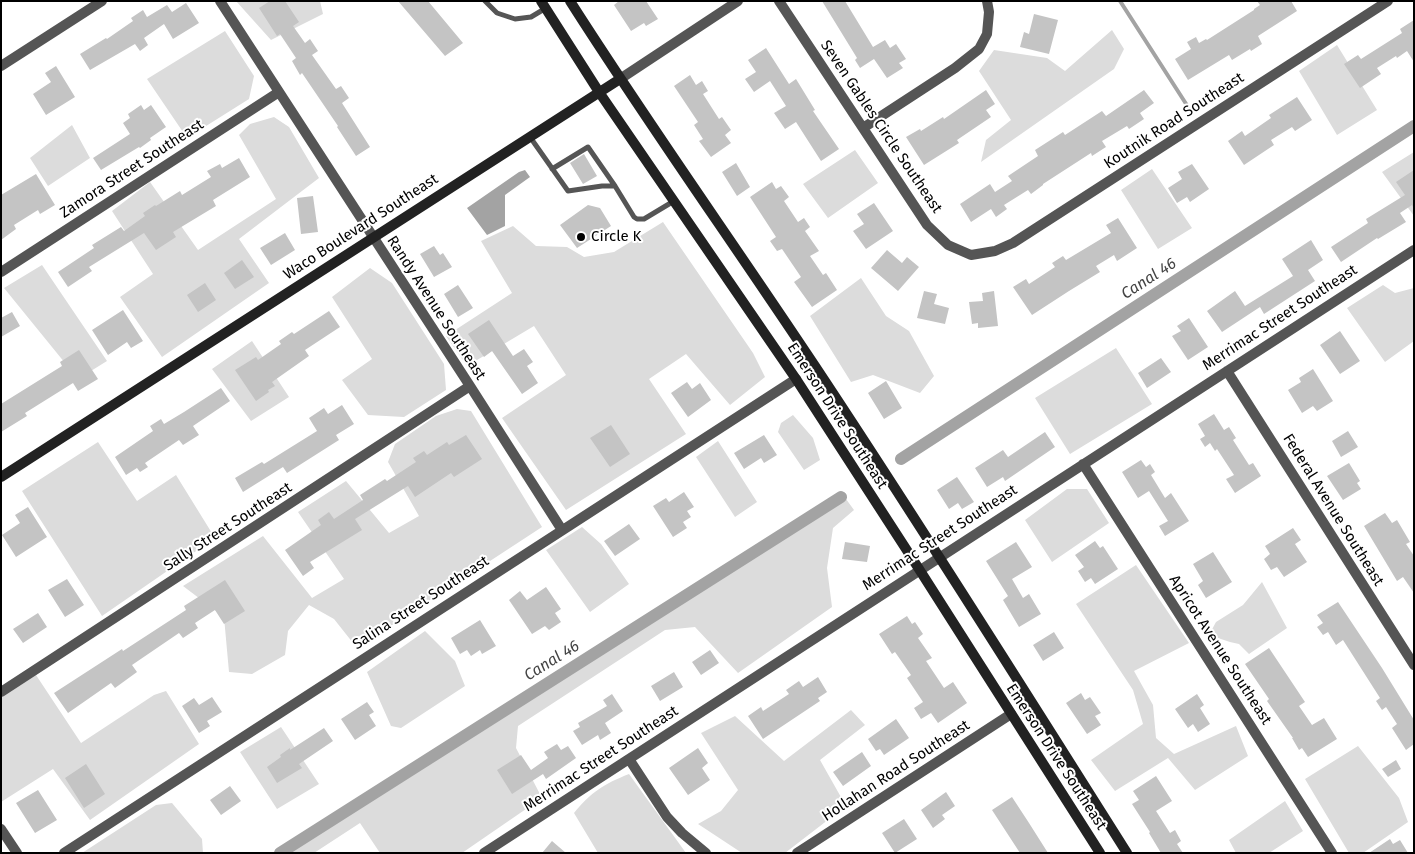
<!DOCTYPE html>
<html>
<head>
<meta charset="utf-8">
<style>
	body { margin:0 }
	#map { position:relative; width:1415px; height:854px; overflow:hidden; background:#fff; font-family:"Fira Sans",sans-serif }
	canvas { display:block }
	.frame { position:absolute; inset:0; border:2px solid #000; pointer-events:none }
</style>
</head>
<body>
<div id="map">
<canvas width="1415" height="854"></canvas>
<div class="frame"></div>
</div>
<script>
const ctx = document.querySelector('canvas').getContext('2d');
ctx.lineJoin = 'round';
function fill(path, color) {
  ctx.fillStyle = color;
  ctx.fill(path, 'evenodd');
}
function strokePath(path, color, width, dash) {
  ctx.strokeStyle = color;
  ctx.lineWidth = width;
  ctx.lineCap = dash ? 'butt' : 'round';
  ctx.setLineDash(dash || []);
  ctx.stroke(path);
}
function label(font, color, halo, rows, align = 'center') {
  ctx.font = font + ' "Fira Sans",sans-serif';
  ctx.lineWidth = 4;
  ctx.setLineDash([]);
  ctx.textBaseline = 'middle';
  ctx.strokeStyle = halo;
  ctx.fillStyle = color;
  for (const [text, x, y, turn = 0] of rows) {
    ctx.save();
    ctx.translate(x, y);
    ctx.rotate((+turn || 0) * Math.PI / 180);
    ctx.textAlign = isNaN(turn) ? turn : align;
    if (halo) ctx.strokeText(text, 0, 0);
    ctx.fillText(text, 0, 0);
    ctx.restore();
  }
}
fill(new Path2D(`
	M236 1H320L323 14 271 40Z
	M1112 30 1124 49 1114 69 981 162 986 140 1011 120 979 71 994 50 1047 58 1065 71Z
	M225 31 254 76 249 99 187 138 147 79Z
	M1337 45 1377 110 1337 135 1299 71Z
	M274 117 289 127 319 178 239 239 269 283 162 357 120 297 153 274 112 211 150 182 198 250 276 199 239 135 250 124Z
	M72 125 90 158 48 186 30 158Z
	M855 150 878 183 828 218 803 184Z
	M1414 152V216L1382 172Z
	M1152 169 1192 228 1158 249 1121 190Z
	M663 222 753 353 765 377 730 405 686 354 649 379 686 434 566 510 502 418 566 375 534 326 467 366 446 336 512 293 481 241 513 226 536 246 567 247 584 257 614 252Z
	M42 265 107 361 78 379 4 288Z
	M370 268 392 283 444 364 446 390 404 417 368 415 342 380 372 359 332 297Z
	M861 278 886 316 909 331 934 376 920 393 873 375 851 382 810 316Z
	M1383 285 1395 293 1414 288V341L1385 362 1347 308Z
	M252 341 289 397 251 421 212 369Z
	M1116 348 1152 404 1070 454 1035 398Z
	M457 409 471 411 542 527 357 648 334 619 309 605 288 631 285 655 252 674 229 672 224 617 183 586 263 536 312 598 344 579 298 512 346 481 389 533 419 516 388 462 395 444 436 416Z
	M793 415 813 438 820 460 804 470 778 432 781 423Z
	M718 441 757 502 735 517 696 457Z
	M98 442 137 501 176 475 215 538 102 616 22 491Z
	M1067 489H1087L1109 523 1052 562 1025 520Z
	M846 499 854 510 833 528 827 568 832 607 738 673 695 627 665 630 518 726 516 748 542 798 462 853H380L360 823 314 853H289Z
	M582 527 601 544 629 584 590 612 546 550Z
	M1136 565 1189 643 1134 671 1153 705 1156 738 1174 754 1236 726 1248 756 1195 790 1168 758 1115 791 1091 760 1143 724 1133 690 1076 604Z
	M1262 582 1287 628 1249 654 1239 644 1230 642 1209 635 1216 622 1243 605Z
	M425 631 455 661 465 686 401 728 391 726 367 672Z
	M36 675 81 743 154 695 166 691 199 744 90 820 53 769 1 802V698Z
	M851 710 865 725 820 760 846 806 785 853H742L698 824 721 811 738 790 701 733 735 716 784 761Z
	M281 727 319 784 277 809 240 752Z
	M1358 746 1399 798 1408 822 1363 853H1349L1305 779Z
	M629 774 686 853H598L574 813C591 792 604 784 629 774Z
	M1285 801 1303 831 1269 853H1236L1229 840Z
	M172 803 202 839 203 853H82L156 805Z`), '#dcdcdc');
fill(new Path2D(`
	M525 170 530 177 505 195V226L487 235 467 208 519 172Z`), '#a3a3a3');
strokePath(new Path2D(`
	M1120 1 1190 110`), '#a3a3a3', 4);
strokePath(new Path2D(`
	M901 459 1414 126
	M280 853 841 497`), '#a3a3a3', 12);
fill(new Path2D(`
	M270 1H285L299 22 293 26 305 43 310 39 318 51 312 55 336 89 341 86 349 98 342 103 370 147 356 156 337 127 338 126 302 73 300 75 292 61 296 58 280 34 277 36 259 8Z
	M398 1H428L463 43 445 56Z
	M619 1H646L658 19 646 26 644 23 631 31 614 5Z
	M822 1H845L873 47 885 40 890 48 896 44 906 59 899 63 903 68 887 78 874 59 860 68 855 60 857 58Z
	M1257 1H1291L1297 11 1258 36 1262 44 1251 51 1250 49 1232 60 1229 55 1188 80 1175 59 1191 49 1187 42 1196 37 1199 43 1206 39 1207 40 1254 10V9L1260 5Z
	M186 3 199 23 173 39 164 24 144 38 148 45 140 51 135 44 90 70 80 54 106 38 107 39 133 21 131 18 143 10 147 17 167 5 172 12Z
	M1034 14 1058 20 1049 54 1020 47 1024 32 1029 34Z
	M1414 20V62L1407 51 1397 58 1396 56 1377 68 1381 74 1360 88 1344 64 1358 55 1361 59 1402 33 1400 29Z
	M766 48 789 84 796 79 815 110 813 111 839 149 821 161 796 122 785 129 774 113 786 106 770 81 754 92 745 79 756 72 748 60Z
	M56 66 75 97 46 115 33 94 51 82 45 73Z
	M690 75 696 85 702 81 708 91 703 94 719 119 722 117 731 130 725 135 731 143 711 157 699 141 703 139 694 125 698 122 674 86Z
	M986 90 995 104 986 110 991 117 957 140 959 143 924 165 906 137 920 129 921 131 943 117 944 119Z
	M1144 90 1154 103 1140 113 1144 119 1129 129 1127 126 1102 141 1106 147 1092 156 1091 153 1043 184V185L1031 194 1028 190 1004 205 1007 209 996 217 991 209 971 222 960 204 990 184 995 192 1012 181 1008 176 1038 156 1035 150 1063 132 1065 135 1102 111 1106 116Z
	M1297 97 1312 120 1295 131 1292 127 1271 140 1274 145 1244 165 1228 141 1242 131 1245 136 1271 118 1269 115Z
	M141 105 144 110 151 105 166 127 150 138 151 140 140 148 139 147 101 170 93 158 130 134 123 123 130 118 128 114Z
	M584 154 597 176 583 184 570 163Z
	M239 158 250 177 213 200 216 206 173 232 176 237 156 250 144 233 89 267 92 271 68 287 58 272 94 248 92 245 121 227 124 231 145 216 143 213 155 205 156 206 180 191 182 195 211 177 207 171 220 164 222 168Z
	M736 163 750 187 737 196 722 172Z
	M1192 164 1209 189 1190 202 1187 197 1177 203 1168 188 1182 179 1178 172Z
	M1414 170V209L1412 205 1400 213 1406 222 1378 239 1377 238 1341 262 1331 247 1368 223 1366 219 1405 195 1396 182Z
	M36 174 55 205 40 214 38 210 14 225 16 229 1 240V195Z
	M772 182 776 189 781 186 789 197 784 201 798 222 804 218 810 227 805 231 819 251 810 256 823 275 826 273 837 290 812 307 794 282 801 277 782 249 777 251 770 241 776 237 750 197Z
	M313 196 318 232 301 234 297 198Z
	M874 203 893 231 866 249 853 231 864 224 857 214Z
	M588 205 600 208 611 226 577 248 560 225Z
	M1118 218 1137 248 1117 261 1114 255 1096 266 1100 272 1069 291 1032 315 1013 287 1026 279 1029 284 1055 267 1052 263 1063 256 1066 260 1111 233 1106 225Z
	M285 233 295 250 271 265 260 248Z
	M1311 240 1323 260 1308 270 1315 281 1264 314 1260 307 1222 332 1207 311 1235 291 1245 306 1293 276 1282 259Z
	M434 246 440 255 443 253 452 267 434 277 420 254Z
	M887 250 902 263 907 257 919 267 898 291 871 268Z
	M242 260 254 277 235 289 224 273Z
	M205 283 216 300 198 312 187 295Z
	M458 285 473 308 458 317 444 294Z
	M924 291 937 294 934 304 949 308 945 324 917 318Z
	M994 291 998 326 978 328V323L972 324 969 302 983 301 982 293Z
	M123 310 143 341 131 348 127 342 108 355 92 330Z
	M329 311 340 327 305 350 309 356 272 382 275 386 268 390 269 392 256 401 235 370 256 357 258 360 281 344 279 341 292 332 294 334Z
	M12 312 20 326 1 337V318Z
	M1189 318 1208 347 1188 360 1172 336 1181 331 1177 326Z
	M489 320 513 356 524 349 533 362 527 366 538 383 522 394 492 351 484 357 468 334Z
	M1340 331 1360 361 1340 374 1320 345Z
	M79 350 98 379 78 391 73 383 25 413 27 416 1 432V404L62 366 60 362Z
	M1161 358 1171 372 1147 388 1138 373Z
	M1313 369 1333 401 1317 411 1313 406 1302 413 1288 390 1301 382 1299 378Z
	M886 381 902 408 884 419 868 393Z
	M687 382 692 389 700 383 711 400 688 417 671 393Z
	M221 388 230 401 193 426 199 435 183 445 179 440 145 463 148 467 140 472 137 468 126 475 115 457 153 431 150 426 161 419 164 424 184 412Z
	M342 405 354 424 336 435 339 440 287 473 283 467 243 492 235 478 262 462 264 464 317 431 309 418 324 408 328 414Z
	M1214 414 1224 430 1229 427 1236 438 1233 440 1249 465 1253 463 1261 476 1235 493 1226 479 1234 475 1217 449 1215 451 1210 443 1205 447 1200 439 1205 436 1198 424Z
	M611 425 630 454 610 467 590 438Z
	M1348 431 1358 447 1341 457 1332 441Z
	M1045 432 1055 447 1005 481 1003 477 987 487 975 468 1003 450 1008 457Z
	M466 435 482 459 454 477 451 473 415 497 408 486 355 519 362 530 310 562 314 568 303 576 285 550 321 525 318 520 329 512 334 519 363 500 360 495 385 479 387 481 416 462 413 458 424 451 427 455 447 442 449 445Z
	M764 435 777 455 764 463 761 458 744 469 734 453Z
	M1141 460 1146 467 1150 464 1155 472 1151 475 1165 498 1171 493 1189 521 1165 536 1159 526 1168 521 1149 491 1138 498 1122 472Z
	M1349 463 1360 481 1357 483 1361 489 1343 500 1327 476Z
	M957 477 974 502 962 509 958 503 949 509 937 490Z
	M684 492 694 507 687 511 691 517 683 522 687 528 673 537 653 506 666 498 669 502Z
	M28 507 47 537 16 557 2 535 20 523 15 515Z
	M1385 513 1392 523 1397 520 1410 542 1406 544 1414 556V593L1403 577 1397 581 1364 526Z
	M629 524 640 539 615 556 604 541Z
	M1293 528 1301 540 1295 544 1307 562 1284 577 1277 567 1271 570 1264 559 1270 554 1265 546Z
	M1095 541 1100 548 1103 546 1118 569 1095 584 1091 578 1085 582 1078 571 1084 567 1075 555Z
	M845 542 870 546 867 562 842 559Z
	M1016 542 1032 567 1012 579 1023 598 1029 594 1041 614 1019 627 1003 600 1008 596 986 561Z
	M1213 552 1232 582 1206 598 1198 585 1203 581 1193 564Z
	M67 579 84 605 65 617 48 590Z
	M225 580 245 611 224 624 215 610 195 623 198 628 183 638 179 633 132 665 137 672 115 688 111 683 68 713 54 693 122 649 123 651 186 610 184 606Z
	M546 587 561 609 555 613 561 622 549 630 545 626 532 634 509 600 520 591 527 600Z
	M1338 602 1382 668 1414 720V744L1406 750 1392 728 1397 724 1386 707 1382 710 1376 701 1380 698 1343 640 1336 645 1328 632 1323 635 1317 627 1323 623 1317 615Z
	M38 613 47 627 23 643 13 629Z
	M907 616 912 624 915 622 923 634 918 638 932 658 926 661 944 688 953 682 967 703 938 723 931 713 921 719 914 708 923 702 907 678 911 675 895 652 892 654 879 634Z
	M480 620 496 646 482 654 480 650 471 656 467 650 460 654 451 638Z
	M1054 632 1064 648 1043 661 1033 645Z
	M1269 648 1305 702 1299 706 1312 725 1324 718 1337 739 1308 757 1302 748 1299 750 1292 738H1293L1267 701 1269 699 1245 664Z
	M710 650 719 663 701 675 692 662Z
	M674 672 683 687 660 701 651 686Z
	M818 677 827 692 818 698 820 701 763 739 748 716 761 707 763 711 789 694 786 690 799 681 803 687Z
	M1081 693 1085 700 1090 697 1101 713 1095 716 1101 725 1087 734 1066 703Z
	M612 694 623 711 605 723 611 733 600 740 598 735 582 745 573 731 580 727 578 723 607 706 603 700Z
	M1197 694 1204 705 1200 708 1210 724 1198 732 1193 724 1188 728 1175 709Z
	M212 697 222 712 207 721 210 726 199 733 182 706 194 698 199 705Z
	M367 702 374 712 369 715 376 726 355 740 341 719Z
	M896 719 909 738 884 755 880 749 876 751 868 739Z
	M324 728 333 741 299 764 302 768 277 783 267 767 281 757 280 755 290 748V750Z
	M557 744 561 750 568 746 576 758 546 779 543 774 512 794 497 770 521 755 531 770 548 758 544 752Z
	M698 748 708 763 702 768 710 780 688 795 669 768Z
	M862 752 871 766 843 786 833 772Z
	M1396 760 1401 769 1388 777 1382 769Z
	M86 764 105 794 84 808 65 778Z
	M1156 776 1172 801 1156 811 1170 833 1175 830 1181 841 1177 844 1183 853H1161L1149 833 1150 832 1132 804 1139 800 1133 791Z
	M230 786 241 801 221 815 210 800Z
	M38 790 57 820 35 833 16 803Z
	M946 792 955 806 942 815 945 819 933 828 921 810Z
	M1012 797 1029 823 1048 853H1020L992 810Z
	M904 819 917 839 895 853 882 833Z
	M1390 839 1393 844 1400 840 1408 853H1369Z
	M552 841 566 853H542Z`), '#c4c4c4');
strokePath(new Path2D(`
	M485 1 497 13 515 19 531 17 546 8
	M530 137 568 191 602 186H615L634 217 637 219H644L674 201
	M552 169 588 147 615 186`), '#555', 5);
strokePath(new Path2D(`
	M220 1 470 386 562 530
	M779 1 927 225 948 245 971 255 995 251 1013 243 1388 1
	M1 66 102 1
	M620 79 738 1
	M863 128 955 68 979 49 987 34 989 12 987 1
	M1 272 279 92
	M1227 371 1414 665
	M1083 464 1332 853
	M1 692 470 386
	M629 759 667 817 682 833 706 853
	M1 829 17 853
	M64 853 796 379
	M484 853 1414 250
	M797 853 1011 714`), '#555', 10);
strokePath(new Path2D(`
	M541 1 599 92 796 379 919 569 1100 853
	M570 1C649 125 734 244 815 366 922 527 1024 690 1127 853
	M1 477 620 79`), '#222', 10);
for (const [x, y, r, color] of [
	[581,237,5,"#000"]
]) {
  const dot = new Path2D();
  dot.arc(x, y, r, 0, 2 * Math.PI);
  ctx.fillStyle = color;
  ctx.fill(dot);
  strokePath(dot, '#fff', 2);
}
label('15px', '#000', '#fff', [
	["Koutnik Road Southeast",1174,121,-33],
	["Seven Gables Circle Southeast",881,127,56],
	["Zamora Street Southeast",132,169,-33],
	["Waco Boulevard Southeast",361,227,-33],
	["Randy Avenue Southeast",436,308,57],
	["Merrimac Street Southeast",1280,318,-33],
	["Emerson Drive Southeast",837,416,57],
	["Federal Avenue Southeast",1333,510,58],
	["Sally Street Southeast",228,527,-33],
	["Merrimac Street Southeast",940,538,-33],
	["Salina Street Southeast",421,603,-33],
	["Apricot Avenue Southeast",1220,650,57],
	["Emerson Drive Southeast",1056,757,57],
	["Merrimac Street Southeast",601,759,-33],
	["Hollahan Road Southeast",896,771,-33]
]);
label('15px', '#000', '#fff', [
	["Circle K",591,237]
], 'left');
label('italic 16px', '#444', '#fff', [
	["Canal 46",1149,279,-33],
	["Canal 46",552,661,-32]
]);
</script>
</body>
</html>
